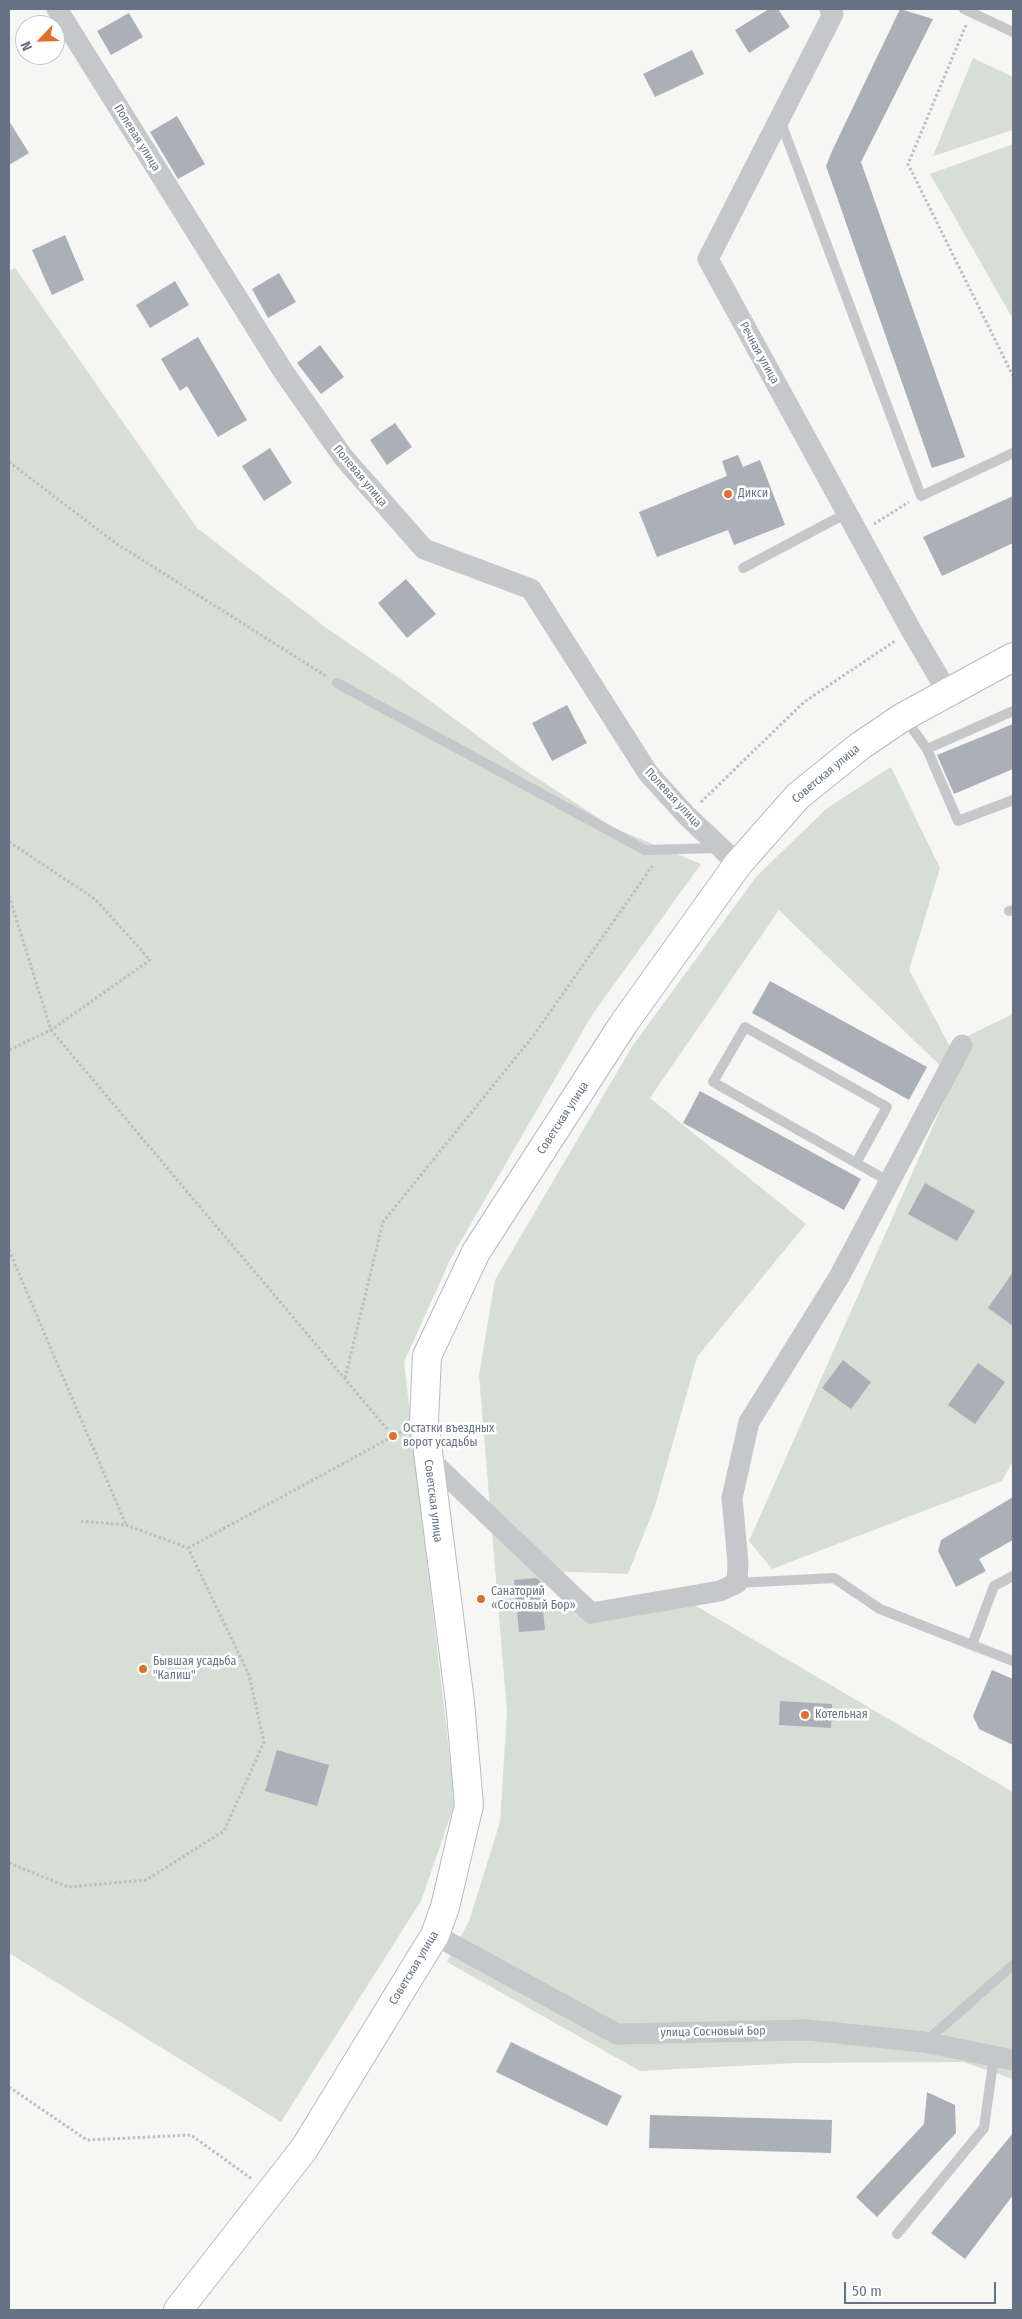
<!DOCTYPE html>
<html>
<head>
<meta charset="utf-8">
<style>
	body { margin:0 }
	#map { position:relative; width:1022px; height:2319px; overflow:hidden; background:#f6f7f4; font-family:"Fira Sans Condensed",sans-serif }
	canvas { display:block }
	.frame { position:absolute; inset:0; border:10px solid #677384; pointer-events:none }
	.north { position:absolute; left:15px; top:15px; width:50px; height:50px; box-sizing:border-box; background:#fff; border:1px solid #c2c7ce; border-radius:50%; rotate:246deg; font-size:14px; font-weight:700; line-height:20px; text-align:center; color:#677384 }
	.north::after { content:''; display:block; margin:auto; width:18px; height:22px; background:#de6f2c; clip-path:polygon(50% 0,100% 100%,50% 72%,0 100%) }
	.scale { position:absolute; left:844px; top:2282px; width:152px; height:22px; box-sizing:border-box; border:2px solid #677384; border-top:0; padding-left:6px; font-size:15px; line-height:18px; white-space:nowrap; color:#677384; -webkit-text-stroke:4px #fff; paint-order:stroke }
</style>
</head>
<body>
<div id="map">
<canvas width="1022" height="2319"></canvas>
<div class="frame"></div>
<div class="north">N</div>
<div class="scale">50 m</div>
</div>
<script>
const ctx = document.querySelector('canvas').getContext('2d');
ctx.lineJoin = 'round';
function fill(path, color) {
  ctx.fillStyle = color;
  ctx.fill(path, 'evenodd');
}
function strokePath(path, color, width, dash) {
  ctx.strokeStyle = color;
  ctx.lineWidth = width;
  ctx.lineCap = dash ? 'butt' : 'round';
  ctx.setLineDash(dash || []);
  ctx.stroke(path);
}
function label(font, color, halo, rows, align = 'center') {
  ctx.font = font + ' "Fira Sans Condensed",sans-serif';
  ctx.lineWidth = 5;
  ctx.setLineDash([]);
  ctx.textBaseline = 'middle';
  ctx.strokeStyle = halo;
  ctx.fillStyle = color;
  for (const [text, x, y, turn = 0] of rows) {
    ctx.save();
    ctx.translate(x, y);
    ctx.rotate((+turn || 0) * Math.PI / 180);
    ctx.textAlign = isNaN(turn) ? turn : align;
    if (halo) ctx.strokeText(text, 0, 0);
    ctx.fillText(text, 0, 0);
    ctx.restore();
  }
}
fill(new Path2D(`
	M973 58 1013 77V130L933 156Z
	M1013 144V319L930 174Z
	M15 268 197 528 325 627 399 678 520 767 614 828 701 864 592 1015 451 1258 404 1362 455 1803 421 1901 281 2122 9 1953V271Z
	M891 767 940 868 909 970 949 1045 1013 1014V1461L1002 1481 772 1569 749 1541 954 1079 779 910 650 1098 806 1224 697 1357 655 1506 628 1574 544 1571 546 1611 674 1593 1013 1792V2079L963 2062 796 2063 640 2071 447 1962 469 1921 500 1822 507 1712 479 1375 495 1280 633 1045 756 877 827 808Z`), '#d7ded5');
fill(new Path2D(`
	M769 9H778L790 27 749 53 735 30Z
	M900 9 933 19 861 162 965 457 932 468 826 166 832 151Z
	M129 13 143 37 111 55 97 31Z
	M692 50 704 74 655 97 643 74Z
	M177 116 205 164 178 179 150 132Z
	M9 121 29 153 9 165Z
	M65 235 84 280 52 295 32 250Z
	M279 273 296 302 268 318 252 289Z
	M175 281 189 305 150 328 136 305Z
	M198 337 247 420 218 437 187 386 180 391 161 359Z
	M320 345 344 377 321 394 297 363Z
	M395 423 412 447 387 465 370 440Z
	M270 448 292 483 264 501 242 466Z
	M738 455 743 467 760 460 785 525 734 545 728 530 657 557 639 512 727 476 722 461Z
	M1013 496V543L942 576 923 537Z
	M406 579 436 614 407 638 378 603Z
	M567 705 587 743 552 761 532 723Z
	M1013 724V769L954 794 937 755Z
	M770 981 927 1067 909 1100 752 1013Z
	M700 1091 861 1179 844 1210 683 1123Z
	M925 1183 975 1211 957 1241 908 1214Z
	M1013 1272V1326L988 1308Z
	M843 1360 871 1382 851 1409 822 1388Z
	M978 1363 1005 1382 975 1424 948 1405Z
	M1013 1497V1540L979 1559 986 1571 956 1587 938 1551 941 1540Z
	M536 1578 540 1581 545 1630 519 1632 514 1580Z
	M992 1670 1013 1679V1745L979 1729 973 1716Z
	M780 1701 832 1704 831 1728 779 1725Z
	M277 1750 329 1765 317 1806 265 1791Z
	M511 2042 622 2096 607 2126 496 2072Z
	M927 2092 955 2105 956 2133 877 2217 856 2197 924 2124Z
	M650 2115 832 2120 831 2153 649 2148Z
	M1013 2133V2195L965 2259 931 2233Z`), '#abb0b8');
const secondary = new Path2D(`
	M178 2310 304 2149 435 1935 445 1907 469 1805 460 1702 424 1421 427 1356 476 1252 624 1023 738 864 798 796 860 746 903 717 1013 657`);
strokePath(secondary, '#b7bac0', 30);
strokePath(new Path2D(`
	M966 25 908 164 1013 376
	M9 462 117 544 326 676
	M874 524 909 502
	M701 802 804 702 895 641
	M9 842 95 899 150 960 51 1030 9 1050
	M9 896 51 1030 393 1436
	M9 1250 126 1525
	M345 1378 383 1222 534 1035 653 865
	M188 1548 403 1431
	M9 1863 68 1887 146 1880 224 1831 264 1742 249 1675 188 1548 126 1525 79 1521
	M9 2087 87 2140 191 2135 252 2179`), '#bcbec0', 3, [2.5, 2.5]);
strokePath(new Path2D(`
	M964 9 1013 32
	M780 120 921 496 1013 453
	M743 568 847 513
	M337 683 645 850 718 848
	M904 717 927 749 958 821 1013 800
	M927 749 1013 711
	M1009 911 1013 910
	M856 1163 887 1107 745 1027 713 1082 890 1182
	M737 1583 834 1578 880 1609 1013 1661
	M972 1645 994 1586 1013 1576
	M925 2042 1013 1965
	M897 2234 984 2128 994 2056`), '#c5c7cb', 10);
strokePath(new Path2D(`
	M57 9 283 371 344 458 424 549 531 589 648 773 687 816 738 864
	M830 9 833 14 708 259 911 630 948 693
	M427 1457 591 1613 720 1591 737 1583 738 1563 732 1498 749 1422 839 1277 962 1045
	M435 1935 617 2034 808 2030 924 2042 1013 2060`), '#c5c7cb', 21);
strokePath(secondary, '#fff', 28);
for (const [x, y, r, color] of [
	[728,494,5,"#de6f2c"],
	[393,1436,5,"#de6f2c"],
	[481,1599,5,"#de6f2c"],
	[143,1669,5,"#de6f2c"],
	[805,1715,5,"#de6f2c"]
]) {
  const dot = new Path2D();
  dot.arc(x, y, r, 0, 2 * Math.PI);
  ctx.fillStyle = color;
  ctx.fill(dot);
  strokePath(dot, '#fff', 2);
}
label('12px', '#677384', '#fff', [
	["Полевая улица",137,138,58],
	["Речная улица",759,353,61],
	["Полевая улица",360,476,50],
	["Советская улица",826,774,-40],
	["Полевая улица",673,798,47],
	["Советская улица",563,1118,-57],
	["Советская улица",433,1501,83],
	["Советская улица",414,1968,-59],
	["улица Сосновый Бор",713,2032,-1]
]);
label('12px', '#677384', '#fff', [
	["Дикси",738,494],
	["Остатки въездных",403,1429],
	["ворот усадьбы",403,1443],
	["Санаторий",491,1592],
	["«Сосновый Бор»",491,1606],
	["Бывшая усадьба",153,1662],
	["\"Калиш\"",153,1676],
	["Котельная",815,1715]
], 'left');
</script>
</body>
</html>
